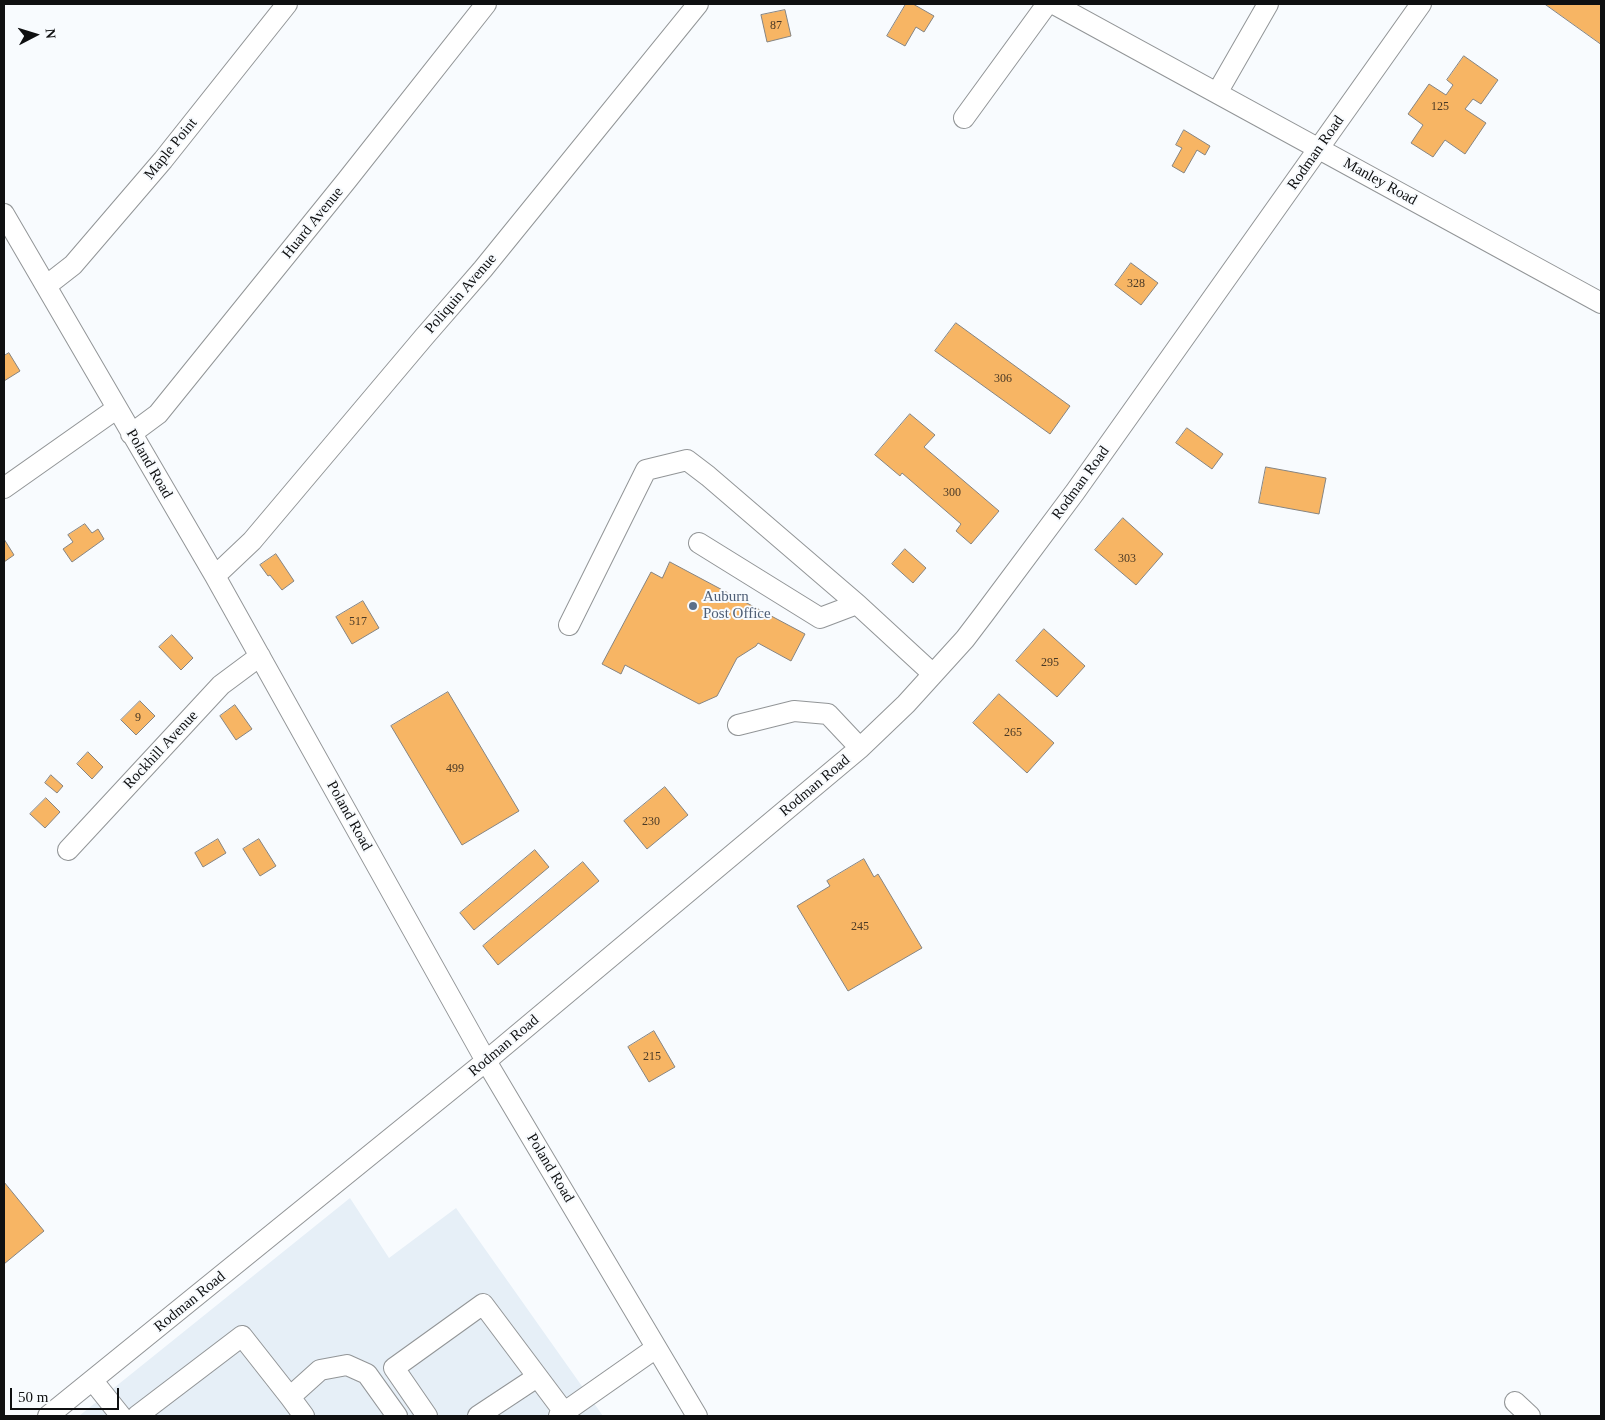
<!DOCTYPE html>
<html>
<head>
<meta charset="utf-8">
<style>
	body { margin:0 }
	#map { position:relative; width:1605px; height:1420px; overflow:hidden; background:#f8fbfe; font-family:Georgia,serif }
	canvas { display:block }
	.frame { position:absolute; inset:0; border:5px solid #0f1011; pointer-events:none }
	.north { position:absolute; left:10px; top:10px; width:50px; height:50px; -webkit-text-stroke:4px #f8fbfe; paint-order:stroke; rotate:85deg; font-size:14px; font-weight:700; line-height:20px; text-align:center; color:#0f1011 }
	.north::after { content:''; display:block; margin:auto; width:18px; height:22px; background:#0f1011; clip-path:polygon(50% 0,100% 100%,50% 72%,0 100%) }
	.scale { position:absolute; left:10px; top:1388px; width:109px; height:22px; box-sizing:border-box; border:2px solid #0f1011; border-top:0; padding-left:6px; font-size:15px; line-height:18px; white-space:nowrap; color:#0f1011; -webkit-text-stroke:4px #f8fbfe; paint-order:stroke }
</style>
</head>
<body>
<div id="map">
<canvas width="1605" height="1420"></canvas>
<div class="frame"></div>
<div class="north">N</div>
<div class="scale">50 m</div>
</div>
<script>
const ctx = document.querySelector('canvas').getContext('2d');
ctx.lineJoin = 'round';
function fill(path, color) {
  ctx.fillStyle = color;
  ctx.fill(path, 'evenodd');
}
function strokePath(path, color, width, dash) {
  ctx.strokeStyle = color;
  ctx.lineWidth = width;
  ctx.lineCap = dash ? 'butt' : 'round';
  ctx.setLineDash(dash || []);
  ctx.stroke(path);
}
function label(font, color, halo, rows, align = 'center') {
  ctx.font = font + ' Georgia,serif';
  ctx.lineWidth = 4;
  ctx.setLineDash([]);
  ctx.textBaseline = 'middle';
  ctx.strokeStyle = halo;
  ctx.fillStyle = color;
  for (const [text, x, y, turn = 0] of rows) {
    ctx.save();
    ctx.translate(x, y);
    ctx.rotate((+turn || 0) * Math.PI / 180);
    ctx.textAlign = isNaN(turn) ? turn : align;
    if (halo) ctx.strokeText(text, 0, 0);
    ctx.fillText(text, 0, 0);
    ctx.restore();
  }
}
fill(new Path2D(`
	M350 1198 389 1258 456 1208 603 1416H79Z`), '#e6eff7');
const building = new Path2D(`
	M906 4H913L934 16 924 32 916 27 905 46 887 36Z
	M1545 4H1601V44Z
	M785 10 791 36 767 42 761 15Z
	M1464 56 1498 80 1481 104 1473 99 1465 109 1486 123 1465 154 1445 140 1433 157 1411 143 1423 125 1408 114 1429 84 1446 95 1453 85 1447 80Z
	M1184 130 1210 146 1205 155 1197 150 1184 173 1172 166 1182 148 1176 145Z
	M1131 263 1158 283 1141 305 1115 285Z
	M956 323 1070 406 1050 434 935 351Z
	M9 353 20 371 4 381V356Z
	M910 414 935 435 924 447 999 511 971 544 956 531 961 524 902 473 900 476 875 455Z
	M1187 428 1223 454 1212 469 1176 443Z
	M1266 467 1326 478 1319 514 1259 503Z
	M1123 518 1163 554 1136 585 1095 550Z
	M85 524 92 533 98 529 104 539 72 562 63 549 73 542 68 535Z
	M4 539 14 555 4 562Z
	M905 549 926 568 913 583 892 564Z
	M276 554 294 581 282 590 270 575 268 576 260 565Z
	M670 562 805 634 791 661 758 643 756 646 737 658 717 696 699 704 625 665 621 674 602 664 651 572 662 578Z
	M363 601 379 628 352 644 336 617Z
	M1044 629 1085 666 1057 697 1016 661Z
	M172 635 193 658 181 670 159 647Z
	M448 692 519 811 462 845 391 726Z
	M999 694 1054 743 1027 773 973 723Z
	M140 701 155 716 136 735 121 720Z
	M235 705 252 729 236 740 220 716Z
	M88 752 103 767 92 779 77 764Z
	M51 775 63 786 57 793 45 783Z
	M665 787 688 815 647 849 624 821Z
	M46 798 60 812 45 828 30 814Z
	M218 839 226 853 203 867 195 853Z
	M259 839 276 866 260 876 243 849Z
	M535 850 549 867 474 930 460 913Z
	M864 859 874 877 878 874 922 948 848 991 797 906 830 886 827 881Z
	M583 862 599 881 498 965 483 946Z
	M654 1031 675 1067 649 1082 628 1047Z
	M4 1182 44 1231 4 1264Z`);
fill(building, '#f7b564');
strokePath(building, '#868481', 1);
const minor = new Path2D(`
	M1054 4 1601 303
	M1217 93 1268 4
	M964 118 1047 4
	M4 214 215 576 486 1061 697 1416
	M46 286 73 265 163 160 287 4
	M131 434 158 414 347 180 486 4
	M4 488 116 409
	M699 543 820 618 857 604
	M215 576 252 541 424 337 483 269 698 4
	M569 625 646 470 687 460 708 476 857 604 933 674
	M738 725 794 711 828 714 860 748
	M68 850 221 685 260 656
	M93 1381 121 1416
	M1515 1402 1530 1416
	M48 1416 486 1061 860 748 906 704 965 639 984 614 1075 492 1421 4
	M137 1416 242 1336 290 1397
	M304 1416 290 1397 320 1370 347 1365 367 1374 397 1416
	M427 1416 394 1368 483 1304 564 1412
	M478 1416 537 1377
	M559 1416 656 1348`);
strokePath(minor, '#929597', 22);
strokePath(minor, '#fff', 20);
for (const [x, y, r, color] of [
	[693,606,5,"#5c6f8a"]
]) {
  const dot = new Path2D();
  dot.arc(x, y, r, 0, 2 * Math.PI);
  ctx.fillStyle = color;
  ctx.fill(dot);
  strokePath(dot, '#f8fbfe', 2);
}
label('12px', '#493926', null, [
	["87",776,26],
	["125",1440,107],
	["328",1136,284],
	["306",1003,379],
	["300",952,493],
	["303",1127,559],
	["517",358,622],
	["295",1050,663],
	["9",138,718],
	["265",1013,733],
	["499",455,769],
	["230",651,822],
	["245",860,927],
	["215",652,1057]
]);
label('15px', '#0f1011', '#f8fbfe', [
	["Maple Point",171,149,-51],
	["Rodman Road",1316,153,-55],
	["Manley Road",1380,182,29],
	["Huard Avenue",313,223,-51],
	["Poliquin Avenue",461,294,-49],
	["Poland Road",149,464,60],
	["Rodman Road",1081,483,-54],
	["Rockhill Avenue",161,750,-47],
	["Rodman Road",815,786,-40],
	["Poland Road",349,816,61],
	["Rodman Road",504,1046,-40],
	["Poland Road",550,1168,59],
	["Rodman Road",190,1302,-39]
]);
label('15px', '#4e5e75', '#f8fbfe', [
	["Auburn",703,597],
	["Post Office",703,614]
], 'left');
</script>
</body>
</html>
